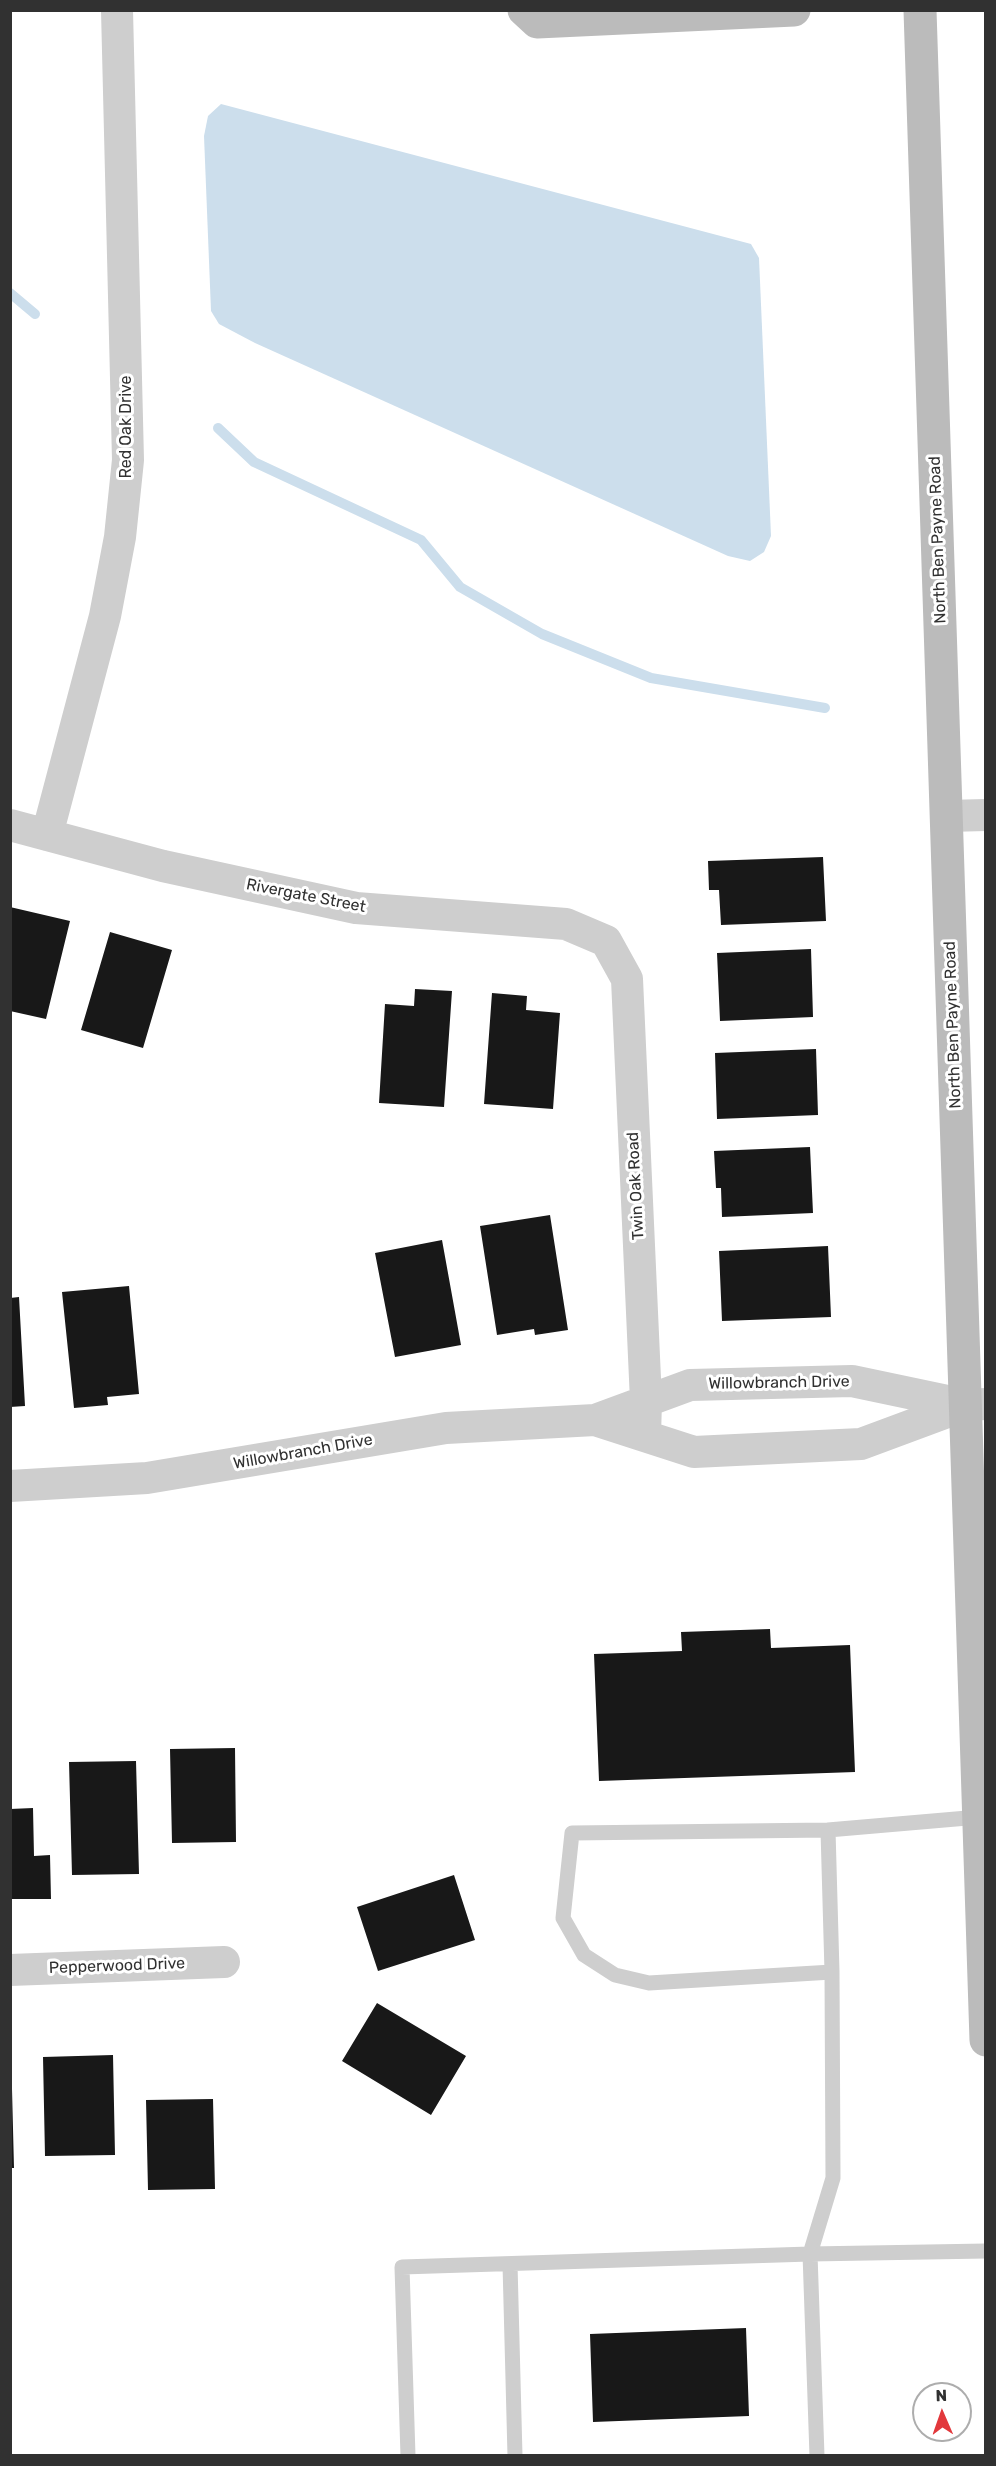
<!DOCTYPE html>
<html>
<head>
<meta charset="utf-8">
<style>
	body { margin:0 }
	#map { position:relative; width:996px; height:2466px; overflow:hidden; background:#fff; font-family:Rubik,sans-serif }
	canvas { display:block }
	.frame { position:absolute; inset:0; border:12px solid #313131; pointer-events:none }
	.north { position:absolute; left:912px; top:2382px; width:60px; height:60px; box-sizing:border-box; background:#fff; border:2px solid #adadad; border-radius:50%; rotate:358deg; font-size:16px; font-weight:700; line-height:24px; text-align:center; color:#313131 }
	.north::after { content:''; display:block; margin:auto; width:21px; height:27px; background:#e2383c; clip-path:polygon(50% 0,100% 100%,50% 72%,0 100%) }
</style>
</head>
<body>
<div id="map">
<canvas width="996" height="2466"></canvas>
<div class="frame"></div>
<div class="north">N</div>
</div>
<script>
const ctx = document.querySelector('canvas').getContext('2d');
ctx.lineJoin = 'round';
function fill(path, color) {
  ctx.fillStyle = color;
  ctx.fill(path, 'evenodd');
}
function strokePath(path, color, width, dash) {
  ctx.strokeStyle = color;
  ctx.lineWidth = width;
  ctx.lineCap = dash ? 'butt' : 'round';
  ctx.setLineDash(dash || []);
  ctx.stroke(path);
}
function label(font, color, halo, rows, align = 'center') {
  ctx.font = font + ' Rubik,sans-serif';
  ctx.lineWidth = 6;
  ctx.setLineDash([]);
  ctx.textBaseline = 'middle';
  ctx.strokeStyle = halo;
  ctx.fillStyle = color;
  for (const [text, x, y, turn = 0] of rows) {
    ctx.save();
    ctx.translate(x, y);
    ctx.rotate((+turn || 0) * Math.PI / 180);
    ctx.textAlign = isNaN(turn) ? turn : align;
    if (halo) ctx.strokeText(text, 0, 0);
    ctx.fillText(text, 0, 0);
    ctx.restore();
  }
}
fill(new Path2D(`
	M221 104 751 244 759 258 771 536 764 552 750 561 728 556 255 343 219 324 211 311 204 136 208 116Z`), '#ccdeec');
strokePath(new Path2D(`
	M10 293 35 314
	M218 428 254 462 421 540 460 587 542 634 651 678 825 708`), '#ccdeec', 10);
fill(new Path2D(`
	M823 857 826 921 721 925 719 890H709L708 861Z
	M10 907 70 921 46 1019 10 1011Z
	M110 932 172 950 143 1048 81 1030Z
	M811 949 813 1017 720 1021 717 953Z
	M415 989 452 991 444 1107 379 1103 385 1004 414 1006Z
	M492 993 527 996 526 1010 560 1013 553 1109 484 1104Z
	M816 1049 818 1115 717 1119 715 1053Z
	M810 1147 813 1213 722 1217 721 1188H716L714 1151Z
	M550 1215 568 1330 535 1335 534 1329 497 1335 480 1226Z
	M442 1240 461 1345 395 1357 375 1253Z
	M828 1246 831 1317 722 1321 719 1251Z
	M129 1286 139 1394 107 1397 108 1405 74 1408 62 1292Z
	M19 1297 25 1406 10 1407V1298Z
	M770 1629 771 1648 850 1645 855 1772 599 1781 594 1654 682 1651 681 1632Z
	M235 1748 236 1842 172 1843 170 1749Z
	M136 1761 139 1874 72 1875 69 1762Z
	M33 1808 34 1856 50 1855 51 1899H10V1809Z
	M454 1875 475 1940 378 1971 357 1907Z
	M377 2003 466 2056 431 2115 342 2061Z
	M113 2055 115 2155 45 2156 43 2057Z
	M10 2089H12L14 2168H10Z
	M213 2099 215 2189 148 2190 146 2100Z
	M746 2328 749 2416 593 2422 590 2334Z`), '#181818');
strokePath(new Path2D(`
	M828 1830 979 1817
	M832 1972 649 1983 615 1975 584 1955 563 1918 572 1833 828 1830 832 1972 833 2178 810 2254 986 2251
	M510 2264 515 2456
	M408 2456 402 2267 810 2254 817 2456`), '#cecece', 15);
strokePath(new Path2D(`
	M947 816 986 815
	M10 825 163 866 356 908 566 924 606 941 627 979 646 1401 645 1436
	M47 835 105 616 120 537 128 460 117 10
	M966 1405 861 1444 694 1452 595 1420 690 1385 852 1381 966 1405 986 1404
	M10 1486 147 1478 446 1428 595 1420
	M10 1970 224 1962`), '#cecece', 32);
strokePath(new Path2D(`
	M524 10 537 22 794 10
	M920 10 986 2040`), '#bbb', 33);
label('16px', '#313131', '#fff', [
	["Red Oak Drive",126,427,-90],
	["North Ben Payne Road",938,540,-92],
	["Rivergate Street",306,896,11],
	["North Ben Payne Road",953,1025,-92],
	["Twin Oak Road",636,1186,-93],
	["Willowbranch Drive",779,1383,-1],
	["Willowbranch Drive",303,1452,-10],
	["Pepperwood Drive",117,1966,-2]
]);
</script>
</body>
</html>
